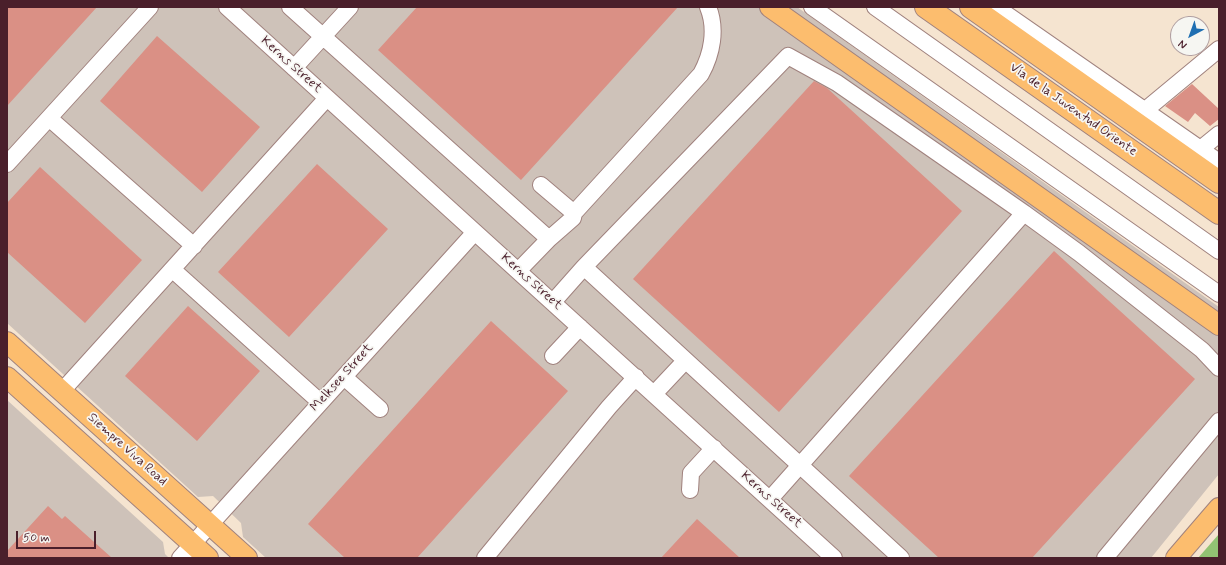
<!DOCTYPE html>
<html>
<head>
<meta charset="utf-8">
<style>
	body { margin:0 }
	#map { position:relative; width:1226px; height:565px; overflow:hidden; background:#f5e4d0; font-family:Mynerve,sans-serif }
	canvas { display:block }
	.frame { position:absolute; inset:0; border:8px solid #4a1f2b; pointer-events:none }
	.north { position:absolute; left:1170px; top:16px; width:40px; height:40px; box-sizing:border-box; background:#f6f6f2; border:1px solid #b1a0a2; border-radius:50%; rotate:221deg; font-size:11px; font-weight:700; line-height:16px; text-align:center; color:#4a1f2b }
	.north::after { content:''; display:block; margin:auto; width:14px; height:18px; background:#1f6fb2; clip-path:polygon(50% 0,100% 100%,50% 72%,0 100%) }
	.scale { position:absolute; left:16px; top:531px; width:80px; height:18px; box-sizing:border-box; border:2px solid #4a1f2b; border-top:0; padding-left:5px; font-size:12px; line-height:14px; white-space:nowrap; color:#4a1f2b; -webkit-text-stroke:3px #f6f6f2; paint-order:stroke }
</style>
</head>
<body>
<div id="map">
<canvas width="1226" height="565"></canvas>
<div class="frame"></div>
<div class="north">N</div>
<div class="scale">50 m</div>
</div>
<script>
const ctx = document.querySelector('canvas').getContext('2d');
ctx.lineJoin = 'round';
function fill(path, color) {
  ctx.fillStyle = color;
  ctx.fill(path, 'evenodd');
}
function strokePath(path, color, width, dash) {
  ctx.strokeStyle = color;
  ctx.lineWidth = width;
  ctx.lineCap = dash ? 'butt' : 'round';
  ctx.setLineDash(dash || []);
  ctx.stroke(path);
}
function label(font, color, halo, rows, align = 'center') {
  ctx.font = font + ' Mynerve,sans-serif';
  ctx.lineWidth = 3.5;
  ctx.setLineDash([]);
  ctx.textBaseline = 'middle';
  ctx.strokeStyle = halo;
  ctx.fillStyle = color;
  for (const [text, x, y, turn = 0] of rows) {
    ctx.save();
    ctx.translate(x, y);
    ctx.rotate((+turn || 0) * Math.PI / 180);
    ctx.textAlign = isNaN(turn) ? turn : align;
    if (halo) ctx.strokeText(text, 0, 0);
    ctx.fillText(text, 0, 0);
    ctx.restore();
  }
}
fill(new Path2D(`
	M7 7H797L1219 307V474L1151 558H266L243 537 241 523 213 496 198 497 7 323Z
	M7 400 163 542 165 554 169 558H7Z`), '#cec2b9');
fill(new Path2D(`
	M1219 534V558H1198Z`), '#92c373');
fill(new Path2D(`
	M7 7H97L7 106Z
	M417 7H678L521 180 378 50Z
	M157 36 260 127 202 192 100 101Z
	M814 81 827 88 962 211 779 412 633 279Z
	M1192 84 1219 109V119L1210 126 1195 113 1188 122 1165 106Z
	M317 164 388 229 289 337 218 272Z
	M40 167 142 260 85 323 7 252V203Z
	M1054 251 1195 379 1032 558H939L849 476Z
	M188 306 260 371 197 441 125 376Z
	M491 321 568 391 417 558H345L308 524Z
	M48 506 62 519 65 516 112 558H7V551Z
	M697 519 740 558H661Z`), '#da9085');
const minor = new Path2D(`
	M227 7 834 558
	M290 7 549 239 518 271
	M812 7 1219 294
	M875 7 1219 251
	M996 7 1219 162
	M294 68 350 7
	M1137 117 1219 49
	M49 118 194 246
	M1192 156 1219 134
	M7 164 150 7
	M541 185 574 213
	M549 239 573 218 574 213 701 74C712 54 717 29 708 7
	M584 267 788 56 837 83 1024 213
	M173 270 320 402
	M553 302 584 267 901 558
	M553 356 580 327
	M344 377 380 409
	M62 391 327 98
	M654 394 685 361
	M690 490 691 473 714 448
	M770 499 1024 213 1079 253 1202 350 1219 368
	M180 558 475 232
	M485 558 609 407 636 377
	M1105 558 1219 421`);
const major = new Path2D(`
	M770 7 1219 325
	M7 342 247 558
	M7 377 208 558
	M1176 558 1219 508`);
const highway = new Path2D(`
	M926 7 1219 213
	M971 7 1219 182`);
strokePath(minor, '#a0827e', 18);
strokePath(major, '#a0827e', 22);
strokePath(highway, '#a0827e', 24);
strokePath(minor, '#fff', 16);
strokePath(major, '#fcbd6e', 20);
strokePath(highway, '#fcbd6e', 22);
label('13px', '#4a1f2b', '#f6f6f2', [
	["Kerns Street",291,65,42],
	["Vía de la Juventud Oriente",1073,110,35],
	["Kerns Street",531,282,42],
	["Melksee Street",342,378,-48],
	["Siempre Viva Road",127,450,42],
	["Kerns Street",771,500,42]
]);
</script>
</body>
</html>
